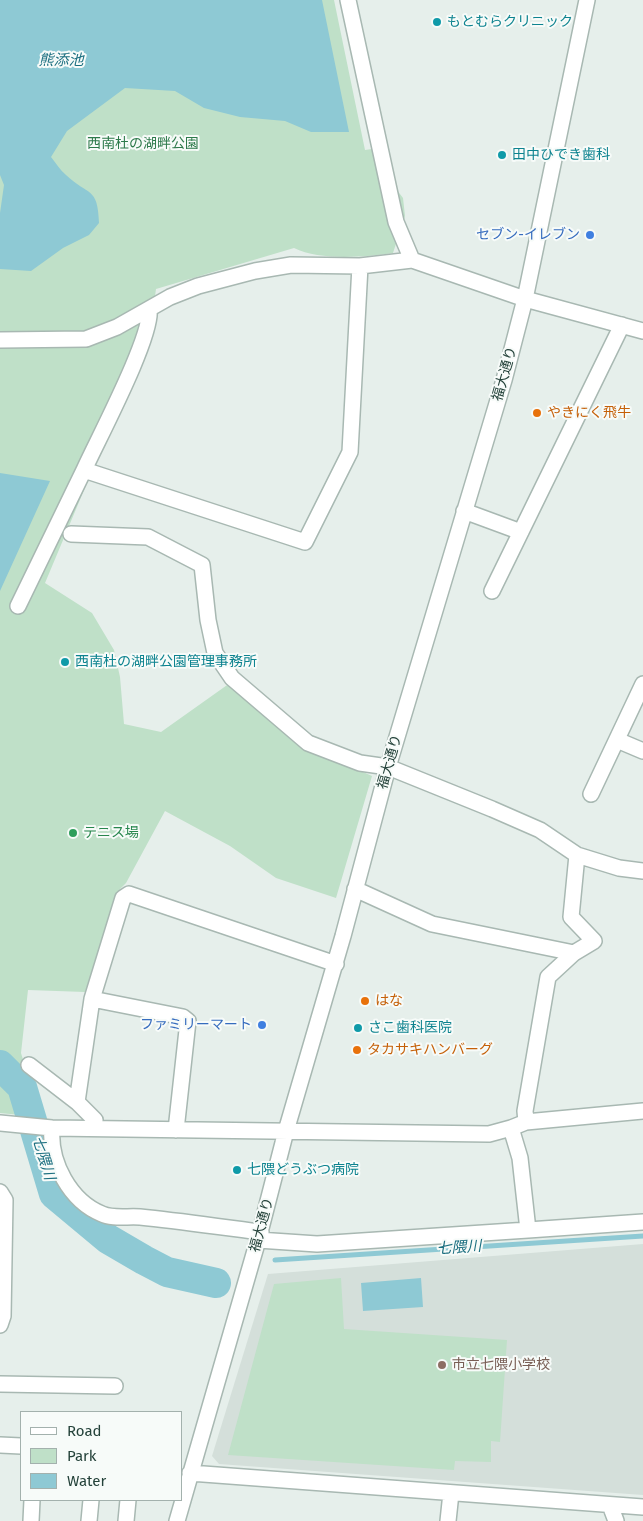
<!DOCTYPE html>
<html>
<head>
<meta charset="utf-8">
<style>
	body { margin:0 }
	#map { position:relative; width:643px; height:1521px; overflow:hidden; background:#e6efeb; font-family:"Fira Sans",sans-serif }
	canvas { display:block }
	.legend { position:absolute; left:20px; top:1411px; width:162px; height:90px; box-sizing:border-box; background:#f7fbf9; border:1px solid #a3b1ad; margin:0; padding:6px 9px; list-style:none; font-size:15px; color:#24423a }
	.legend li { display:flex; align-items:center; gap:10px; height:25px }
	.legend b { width:25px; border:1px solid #a3b1ad }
</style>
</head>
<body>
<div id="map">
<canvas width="643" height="1521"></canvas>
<ul class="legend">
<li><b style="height:6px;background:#fff"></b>Road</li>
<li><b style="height:14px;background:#bfe0c8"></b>Park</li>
<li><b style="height:14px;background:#8ec9d4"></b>Water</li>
</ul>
</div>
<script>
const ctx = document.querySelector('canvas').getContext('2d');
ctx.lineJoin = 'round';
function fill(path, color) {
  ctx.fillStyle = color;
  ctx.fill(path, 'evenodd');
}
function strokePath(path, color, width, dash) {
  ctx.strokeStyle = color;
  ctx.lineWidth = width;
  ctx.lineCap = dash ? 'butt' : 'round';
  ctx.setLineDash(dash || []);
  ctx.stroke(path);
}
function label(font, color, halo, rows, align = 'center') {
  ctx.font = font + ' "Fira Sans","Noto Sans JP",sans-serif';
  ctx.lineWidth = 4;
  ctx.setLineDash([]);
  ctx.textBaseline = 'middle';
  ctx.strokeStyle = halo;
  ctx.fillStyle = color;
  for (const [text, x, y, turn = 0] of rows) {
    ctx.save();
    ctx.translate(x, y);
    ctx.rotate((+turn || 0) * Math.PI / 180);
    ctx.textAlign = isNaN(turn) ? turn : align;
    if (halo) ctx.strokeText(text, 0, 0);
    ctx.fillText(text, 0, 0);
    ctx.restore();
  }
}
fill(new Path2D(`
	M643 1244V1495L219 1464 212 1456 268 1274Z`), '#d4dfda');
fill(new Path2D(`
	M0 0H334L365 150 372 149 378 165 403 198 405 216 393 253C365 257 320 261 294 248L156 289 150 333 45 583 92 613 114 650 120 677 124 724 161 732 230 683 291 740 372 776 336 898 276 878 230 846 165 811 126 883 120 889 85 992 28 990 21 1053 40 1117 0 1113Z
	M341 1278 344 1329 507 1340 500 1442 491 1441V1462L455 1461 454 1470 228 1455 274 1284Z`), '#bfe0c8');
fill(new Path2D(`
	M0 0H322L349 132H311L285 121 240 117 204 108 175 91 125 88 67 131 51 157C56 163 60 170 66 175 88 196 98 186 99 223L89 235 63 248 31 271 0 269V213L4 185 0 175Z
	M0 473 50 481 0 591Z
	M421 1278 423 1307 363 1311 361 1283Z`), '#8ec9d4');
strokePath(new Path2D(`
	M275 1260 643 1236`), '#8ec9d4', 5);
strokePath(new Path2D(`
	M0 1065 22 1087 54 1194 108 1239 144 1260 167 1272 216 1283`), '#8ec9d4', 30);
const minor = new Path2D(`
	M348 0 396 222 412 260
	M149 309C154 334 97 441 84 470L305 542 350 452 360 266
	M0 340 86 339 117 327 170 297 198 286 255 271 291 265 360 266 412 260 525 299 643 331
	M464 511 521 532
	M71 534 148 537 202 565 208 620 215 653 232 678 308 743 360 763 388 767 492 809 540 830 577 855 619 868 643 871
	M492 591 622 325
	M18 606 84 470
	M617 740 643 751
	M591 794 643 684
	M355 889 432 924 574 953
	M92 999 183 1017 188 1021 176 1130
	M29 1065 77 1102
	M526 1122 525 1111 548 977 574 953 594 941 571 917 577 855
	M0 1123 52 1128 489 1134 511 1128 526 1122 643 1111
	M52 1128C49 1162 70 1201 102 1214 112 1219 128 1216 140 1217 180 1221 220 1227 261 1232
	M93 1128 95 1120 77 1102 92 999 123 898 129 894 336 964
	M511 1128 520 1158 528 1230 643 1222
	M0 1192 5 1200 3 1316 0 1325
	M258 1240 317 1244 528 1230
	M0 1384 115 1386
	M0 1445 21 1446
	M190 1473 643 1507
	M610 1505 616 1521
	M31 1521 32 1500
	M89 1521 91 1500
	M126 1521 128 1500
	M177 1521 258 1240 286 1131 343 936 388 767 504 380 525 299 587 0
	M448 1521 451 1493`);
strokePath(minor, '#a8b8b2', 18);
strokePath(minor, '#fff', 15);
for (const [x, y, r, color] of [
	[437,22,5,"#0f9aa8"],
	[502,155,5,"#0f9aa8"],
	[590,235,5,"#3f7fe0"],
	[537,413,5,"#e8710a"],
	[65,662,5,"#0f9aa8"],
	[73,833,5,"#2e9e5b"],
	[365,1001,5,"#e8710a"],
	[262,1025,5,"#3f7fe0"],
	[358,1028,5,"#0f9aa8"],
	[357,1050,5,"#e8710a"],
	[237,1170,5,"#0f9aa8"],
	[442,1365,5,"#8d6e63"]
]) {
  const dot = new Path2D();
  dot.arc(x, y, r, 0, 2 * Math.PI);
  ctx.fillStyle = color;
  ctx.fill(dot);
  strokePath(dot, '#f7fbf9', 2);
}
label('14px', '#0d838f', '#f7fbf9', [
	["もとむらクリニック",447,22],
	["田中ひでき歯科",512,155],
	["西南杜の湖畔公園管理事務所",75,662],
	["さこ歯科医院",368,1028],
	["七隈どうぶつ病院",247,1170]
], 'left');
label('14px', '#2d7a4b', '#f7fbf9', [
	["西南杜の湖畔公園",143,144]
]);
label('14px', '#366cbe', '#f7fbf9', [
	["セブン-イレブン",580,235],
	["ファミリーマート",252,1025]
], 'right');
label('14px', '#24423a', '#f7fbf9', [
	["福大通り",505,374,-74],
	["福大通り",390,762,-74],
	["福大通り",262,1225,-75]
]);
label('14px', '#c56008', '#f7fbf9', [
	["やきにく飛牛",547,413],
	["はな",375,1001],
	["タカサキハンバーグ",367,1050]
], 'left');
label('14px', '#27864d', '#f7fbf9', [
	["テニス場",83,833]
], 'left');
label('14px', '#785e54', '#f7fbf9', [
	["市立七隈小学校",452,1365]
], 'left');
label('italic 15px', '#1c6f80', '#f7fbf9', [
	["熊添池",61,61],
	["七隈川",43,1158,73],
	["七隈川",459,1248,-4]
]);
</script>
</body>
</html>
